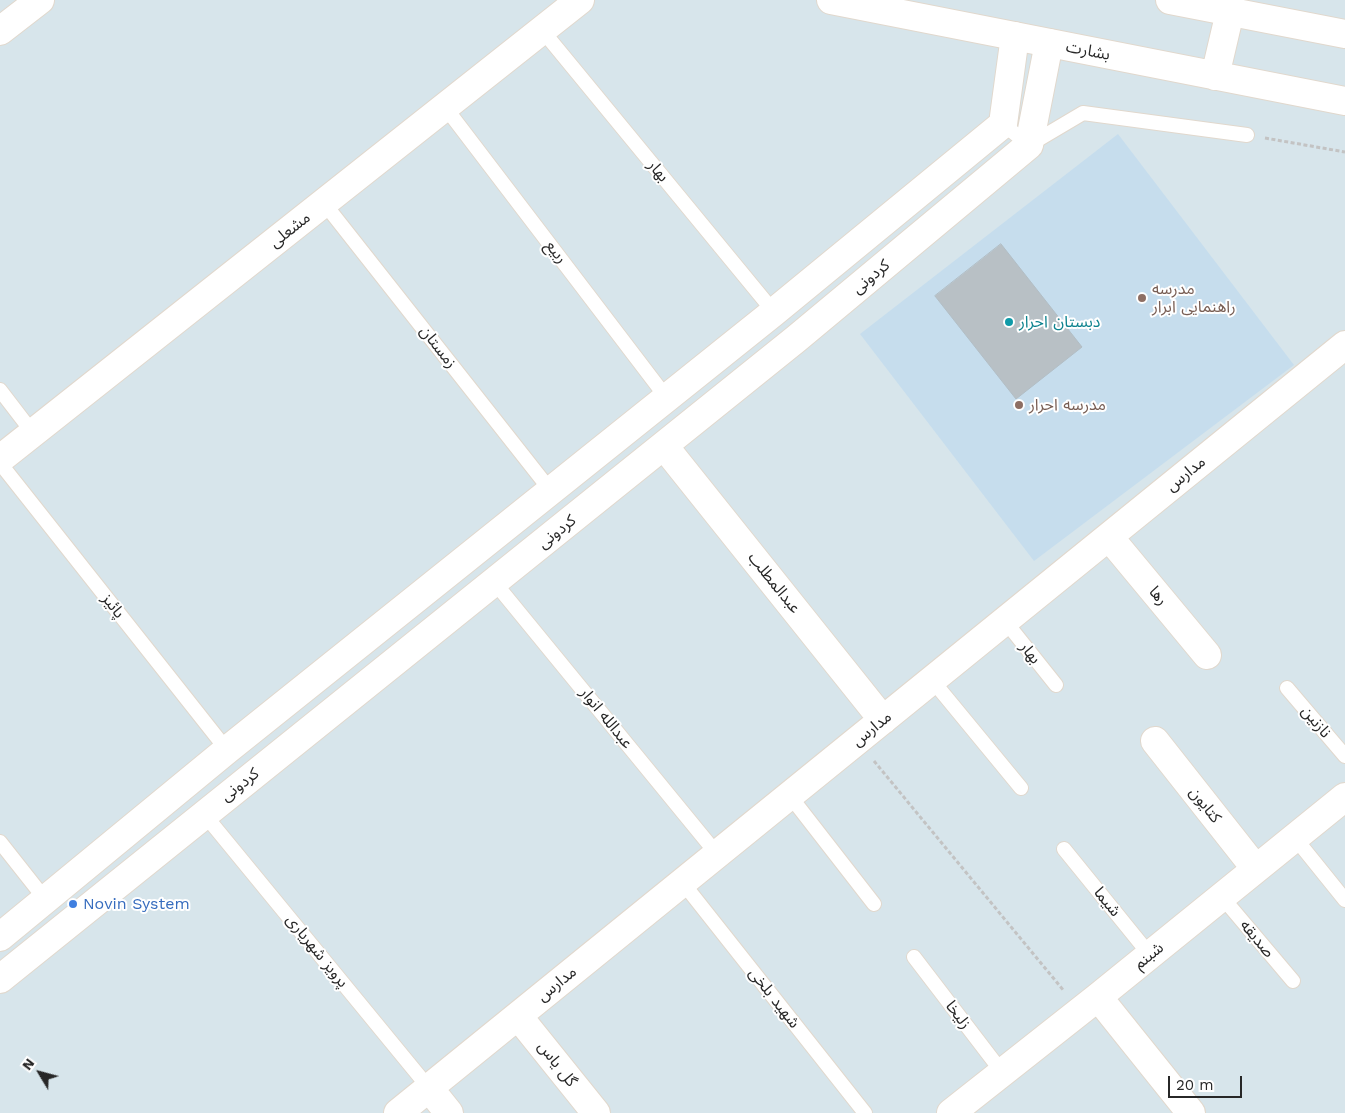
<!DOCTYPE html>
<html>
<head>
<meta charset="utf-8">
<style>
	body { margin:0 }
	#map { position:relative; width:1345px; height:1113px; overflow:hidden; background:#d7e5eb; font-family:"Work Sans",sans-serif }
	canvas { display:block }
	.north { position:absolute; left:15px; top:1048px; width:50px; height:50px; -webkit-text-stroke:4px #fff; paint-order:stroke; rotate:307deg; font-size:14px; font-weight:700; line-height:20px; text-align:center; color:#272727 }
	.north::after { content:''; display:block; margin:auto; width:18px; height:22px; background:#272727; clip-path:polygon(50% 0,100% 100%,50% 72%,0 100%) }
	.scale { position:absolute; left:1168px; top:1076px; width:74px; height:22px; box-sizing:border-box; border:2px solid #272727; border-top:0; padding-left:6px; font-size:15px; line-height:18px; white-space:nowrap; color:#272727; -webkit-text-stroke:4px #fff; paint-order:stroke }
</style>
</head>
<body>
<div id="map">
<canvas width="1345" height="1113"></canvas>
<div class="north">N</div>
<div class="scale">20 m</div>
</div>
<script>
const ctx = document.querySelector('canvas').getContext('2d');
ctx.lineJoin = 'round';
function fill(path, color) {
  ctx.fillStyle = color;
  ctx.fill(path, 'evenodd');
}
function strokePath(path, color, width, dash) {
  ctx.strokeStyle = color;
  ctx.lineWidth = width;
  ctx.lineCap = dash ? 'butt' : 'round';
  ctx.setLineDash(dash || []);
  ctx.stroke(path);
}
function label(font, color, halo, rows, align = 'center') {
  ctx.font = font + ' "Work Sans","Noto Sans Arabic",sans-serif';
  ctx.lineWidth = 4;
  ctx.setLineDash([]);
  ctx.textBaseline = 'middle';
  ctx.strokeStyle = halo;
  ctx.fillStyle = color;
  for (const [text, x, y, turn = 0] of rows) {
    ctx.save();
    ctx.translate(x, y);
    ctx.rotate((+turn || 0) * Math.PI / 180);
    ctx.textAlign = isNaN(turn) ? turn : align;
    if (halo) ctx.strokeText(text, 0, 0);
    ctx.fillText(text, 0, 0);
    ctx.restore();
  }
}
fill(new Path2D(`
	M1118 134 1294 365 1034 561 860 334Z`), '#c6dded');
const building = new Path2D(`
	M1001 244 1082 347 1016 399 935 296Z`);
fill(building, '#b8c0c5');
strokePath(building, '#b2bec5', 1);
const service = new Path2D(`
	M542 30 774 312
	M445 107 666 397
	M1003 124 1029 145 1083 113 1247 135
	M324 203 551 491
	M0 390 33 433
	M0 463 227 750
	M495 583 717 854
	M1005 621 1056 685
	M932 680 1021 788
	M1287 688 1345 756
	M790 796 874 904
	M204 814 429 1088
	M1295 838 1345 900
	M0 842 45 899
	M1064 849 1150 955
	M683 883 865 1113
	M1222 897 1293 981
	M914 957 1002 1072`);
const minor = new Path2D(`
	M0 31 40 0
	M664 446 883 720
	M0 459 580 0
	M1109 537 1207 655
	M1155 741 1256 869
	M1098 997 1191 1113
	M518 1016 596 1113
	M429 1088 449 1113
	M398 1113 1345 345
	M951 1113 1098 997 1345 797`);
const tertiary = new Path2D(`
	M0 937 227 750 774 312 1003 124 1015 36
	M0 979 796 339 1029 145 1049 43`);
const secondary = new Path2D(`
	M831 0 1345 101
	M1170 0 1345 34
	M1215 76 1230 12`);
strokePath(service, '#e1d8cd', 16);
strokePath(minor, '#e1d8cd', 30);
strokePath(tertiary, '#e1d8cd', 30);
strokePath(secondary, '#e1d8cd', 30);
strokePath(new Path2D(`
	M1265 138 1345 152
	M874 761 1064 991`), '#c3c3c3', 3, [4, 2.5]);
strokePath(service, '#fff', 14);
strokePath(minor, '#fff', 28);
strokePath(tertiary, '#fff', 28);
strokePath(secondary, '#fff', 28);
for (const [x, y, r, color] of [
	[1142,298,5,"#8d6e63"],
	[1009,322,5,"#0f9aa8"],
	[1019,405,5,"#8d6e63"],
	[73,904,5,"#3f7fe0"]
]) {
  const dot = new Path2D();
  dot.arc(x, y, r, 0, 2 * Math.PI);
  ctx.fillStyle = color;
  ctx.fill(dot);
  strokePath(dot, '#fff', 2);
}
label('16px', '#272727', '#fff', [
	["بشارت",1088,51,11],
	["بهار",658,171,50],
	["مشعلی",290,230,-38],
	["ربیع",556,252,53],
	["کردونی",871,277,-40],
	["زمستان",438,347,52],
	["مدارس",1186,474,-39],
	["کردونی",557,532,-39],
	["عبدالمطلب",774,583,51],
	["رها",1158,596,50],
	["پائیز",113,606,52],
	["بهار",1030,653,52],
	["عبدالله انوار",606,718,51],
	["نازنین",1316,722,50],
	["مدارس",872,729,-39],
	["کردونی",240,785,-38],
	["کتایون",1205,805,52],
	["شیما",1107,902,51],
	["صدیقه",1257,939,50],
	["پرویز شهریاری",317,951,51],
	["شبنم",1149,956,-39],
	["مدارس",557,984,-39],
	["شهید بلخی",774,998,52],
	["زلیخا",958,1015,53],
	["گل یاس",557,1064,52]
]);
label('16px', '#785e54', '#fff', [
	["مدرسه",1152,289],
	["راهنمایی ابرار",1152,307],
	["مدرسه احرار",1029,405]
], 'left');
label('16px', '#0d838f', '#fff', [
	["دبستان احرار",1019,322]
], 'left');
label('16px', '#366cbe', '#fff', [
	["Novin System",83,904]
], 'left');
</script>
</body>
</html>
